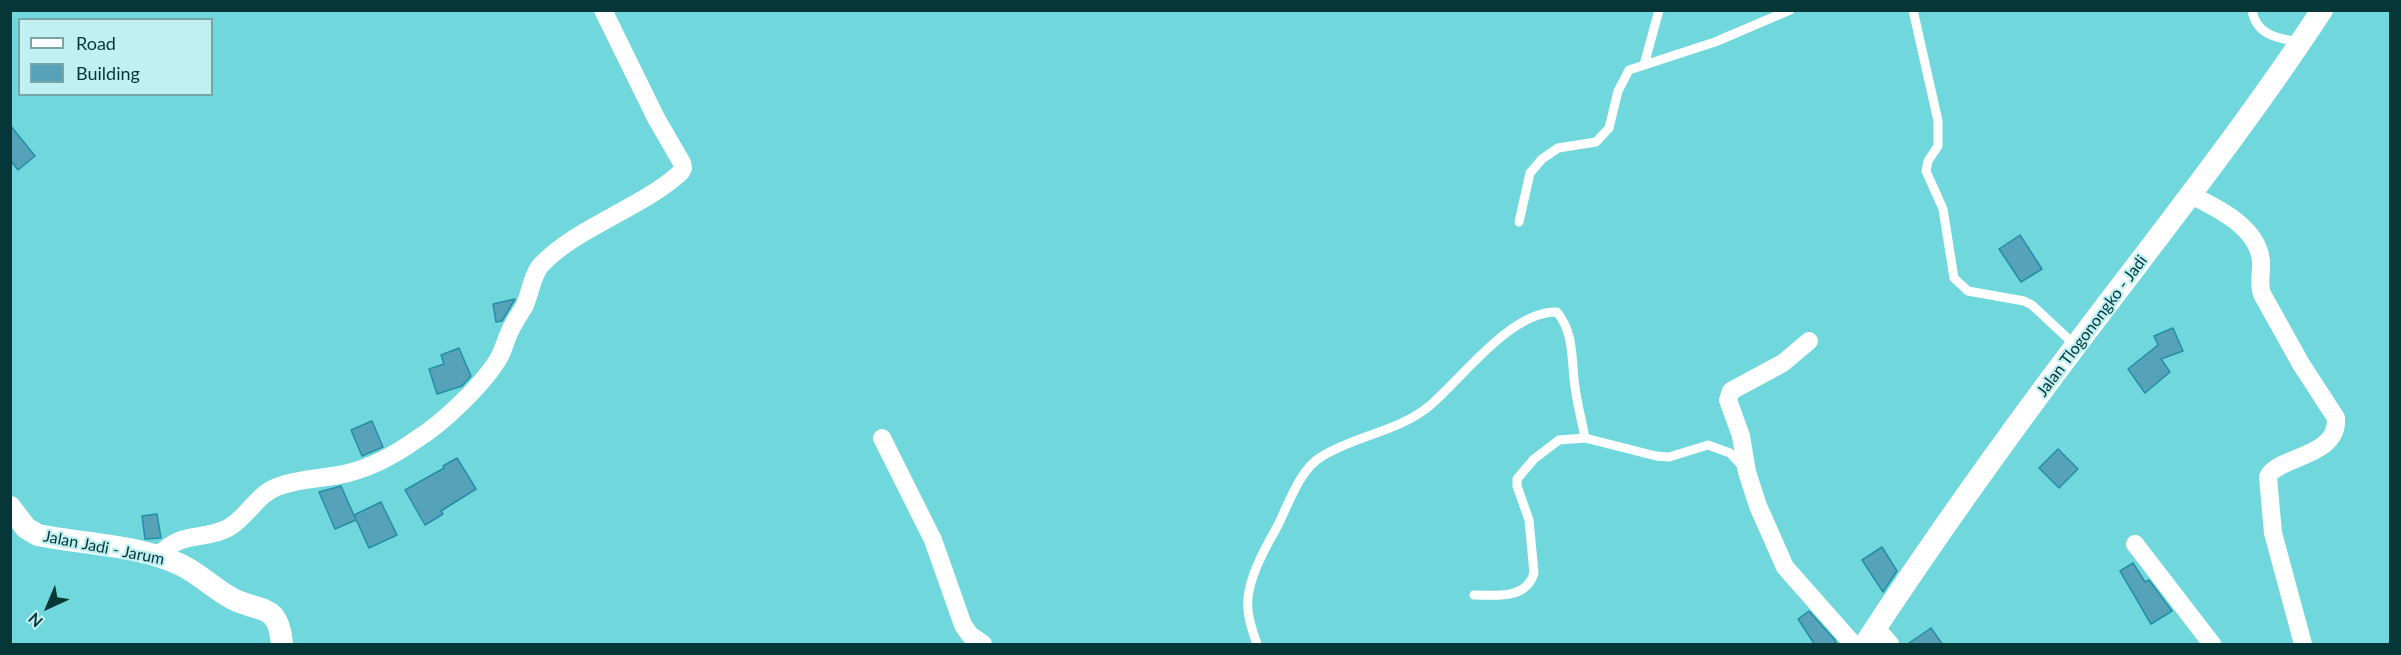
<!DOCTYPE html>
<html>
<head>
<meta charset="utf-8">
<style>
	body { margin:0 }
	#map { position:relative; width:2401px; height:655px; overflow:hidden; background:#70d8dd; font-family:Lato,sans-serif }
	canvas { display:block }
	.frame { position:absolute; inset:0; border:12px solid #053638; pointer-events:none }
	.legend { position:absolute; left:18px; top:18px; width:195px; height:78px; box-sizing:border-box; background:#c1f0f2; border:2px solid #76a6a8; margin:0; padding:8px 10px; list-style:none; font-size:18px; color:#053638 }
	.legend li { display:flex; align-items:center; gap:12px; height:30px }
	.legend b { width:30px; border:2px solid #76a6a8 }
	.north { position:absolute; left:18px; top:577px; width:60px; height:60px; -webkit-text-stroke:4px #c1f0f2; paint-order:stroke; rotate:224deg; font-size:16px; font-weight:700; line-height:24px; text-align:center; color:#053638 }
	.north::after { content:''; display:block; margin:auto; width:21px; height:27px; background:#053638; clip-path:polygon(50% 0,100% 100%,50% 72%,0 100%) }
</style>
</head>
<body>
<div id="map">
<canvas width="2401" height="655"></canvas>
<div class="frame"></div>
<ul class="legend">
<li><b style="height:8px;background:#fff"></b>Road</li>
<li><b style="height:16px;background:#56a3b9"></b>Building</li>
</ul>
<div class="north">N</div>
</div>
<script>
const ctx = document.querySelector('canvas').getContext('2d');
ctx.lineJoin = 'round';
function fill(path, color) {
  ctx.fillStyle = color;
  ctx.fill(path, 'evenodd');
}
function strokePath(path, color, width, dash) {
  ctx.strokeStyle = color;
  ctx.lineWidth = width;
  ctx.lineCap = dash ? 'butt' : 'round';
  ctx.setLineDash(dash || []);
  ctx.stroke(path);
}
function label(font, color, halo, rows, align = 'center') {
  ctx.font = font + ' Lato,sans-serif';
  ctx.lineWidth = 4.5;
  ctx.setLineDash([]);
  ctx.textBaseline = 'middle';
  ctx.strokeStyle = halo;
  ctx.fillStyle = color;
  for (const [text, x, y, turn = 0] of rows) {
    ctx.save();
    ctx.translate(x, y);
    ctx.rotate((+turn || 0) * Math.PI / 180);
    ctx.textAlign = isNaN(turn) ? turn : align;
    if (halo) ctx.strokeText(text, 0, 0);
    ctx.fillText(text, 0, 0);
    ctx.restore();
  }
}
const building = new Path2D(`
	M10 125 35 156 18 170 10 160Z
	M2020 235 2042 269 2021 282 1999 249Z
	M515 299 502 321 496 322 493 304Z
	M2173 328 2183 351 2161 359 2170 372 2145 393 2128 369 2158 345 2154 336Z
	M459 348 471 376 462 386 437 394 429 369 444 364 441 355Z
	M372 421 383 447 362 456 351 430Z
	M2058 449 2078 469 2059 488 2039 468Z
	M457 458 476 489 441 511 443 514 425 525 405 490 444 468 443 466Z
	M341 486 356 520 335 529 319 492Z
	M381 502 397 535 369 548 354 515Z
	M157 514 161 538 145 539 142 516Z
	M1882 547 1897 571 1883 592 1862 560Z
	M2133 563 2145 582 2149 580 2172 611 2151 624 2120 571Z
	M1809 611 1835 640 1837 645H1815L1798 619Z
	M1931 628 1943 645H1906Z`);
fill(building, '#56a3b9');
strokePath(building, '#268da7', 1.5);
strokePath(new Path2D(`
	M1913 10 1938 121V146L1928 161 1926 171 1943 209 1954 278 1968 291 2024 301 2032 305 2076 346
	M2252 10C2256 35 2277 38 2298 42
	M1644 65 1659 10
	M1519 222 1530 173 1542 159 1558 148 1596 142 1609 128 1618 91 1629 70 1715 42 1790 10
	M1474 595C1496 595 1526 600 1534 573L1529 520 1517 486V479L1534 459 1559 440 1585 438 1656 456 1669 457 1708 445 1730 453 1744 468
	M1257 644C1251 627 1245 610 1249 591 1254 567 1266 547 1278 525 1288 505 1300 469 1321 457 1354 436 1397 432 1428 407 1462 379 1510 311 1557 312 1575 334 1571 361 1575 387 1577 404 1582 421 1585 438`), '#fff', 9);
strokePath(new Path2D(`
	M2191 195C2217 208 2258 227 2261 261 2262 272 2258 283 2262 294L2301 364 2336 418C2339 458 2276 456 2268 477L2273 533 2303 644
	M1809 341 1783 363 1731 391 1728 400 1741 436 1747 472 1758 506 1785 567 1853 644
	M882 438 933 540 963 625 970 635 983 644
	M2135 544 2212 644
	M158 556C184 529 201 542 228 528 247 518 257 494 277 487 299 478 325 479 348 473 373 467 396 454 417 439 443 423 485 383 500 356 504 348 506 339 510 331 514 322 519 315 524 307 530 295 532 275 541 265 578 226 641 209 681 172L683 168 682 163 656 118 603 10
	M1876 628 1890 644`), '#fff', 18);
strokePath(new Path2D(`
	M10 507 26 528 38 535C82 544 139 545 179 564 199 573 214 589 233 599 261 613 278 602 282 644
	M1865 644C1932 542 2003 442 2077 344 2160 234 2246 126 2322 10`), '#fff', 22);
label('16px', '#053638', '#c1f0f2', [
	["Jalan Tlogonongko - Jadi",2092,326,-53],
	["Jalan Jadi - Jarum",104,548,11]
]);
</script>
</body>
</html>
